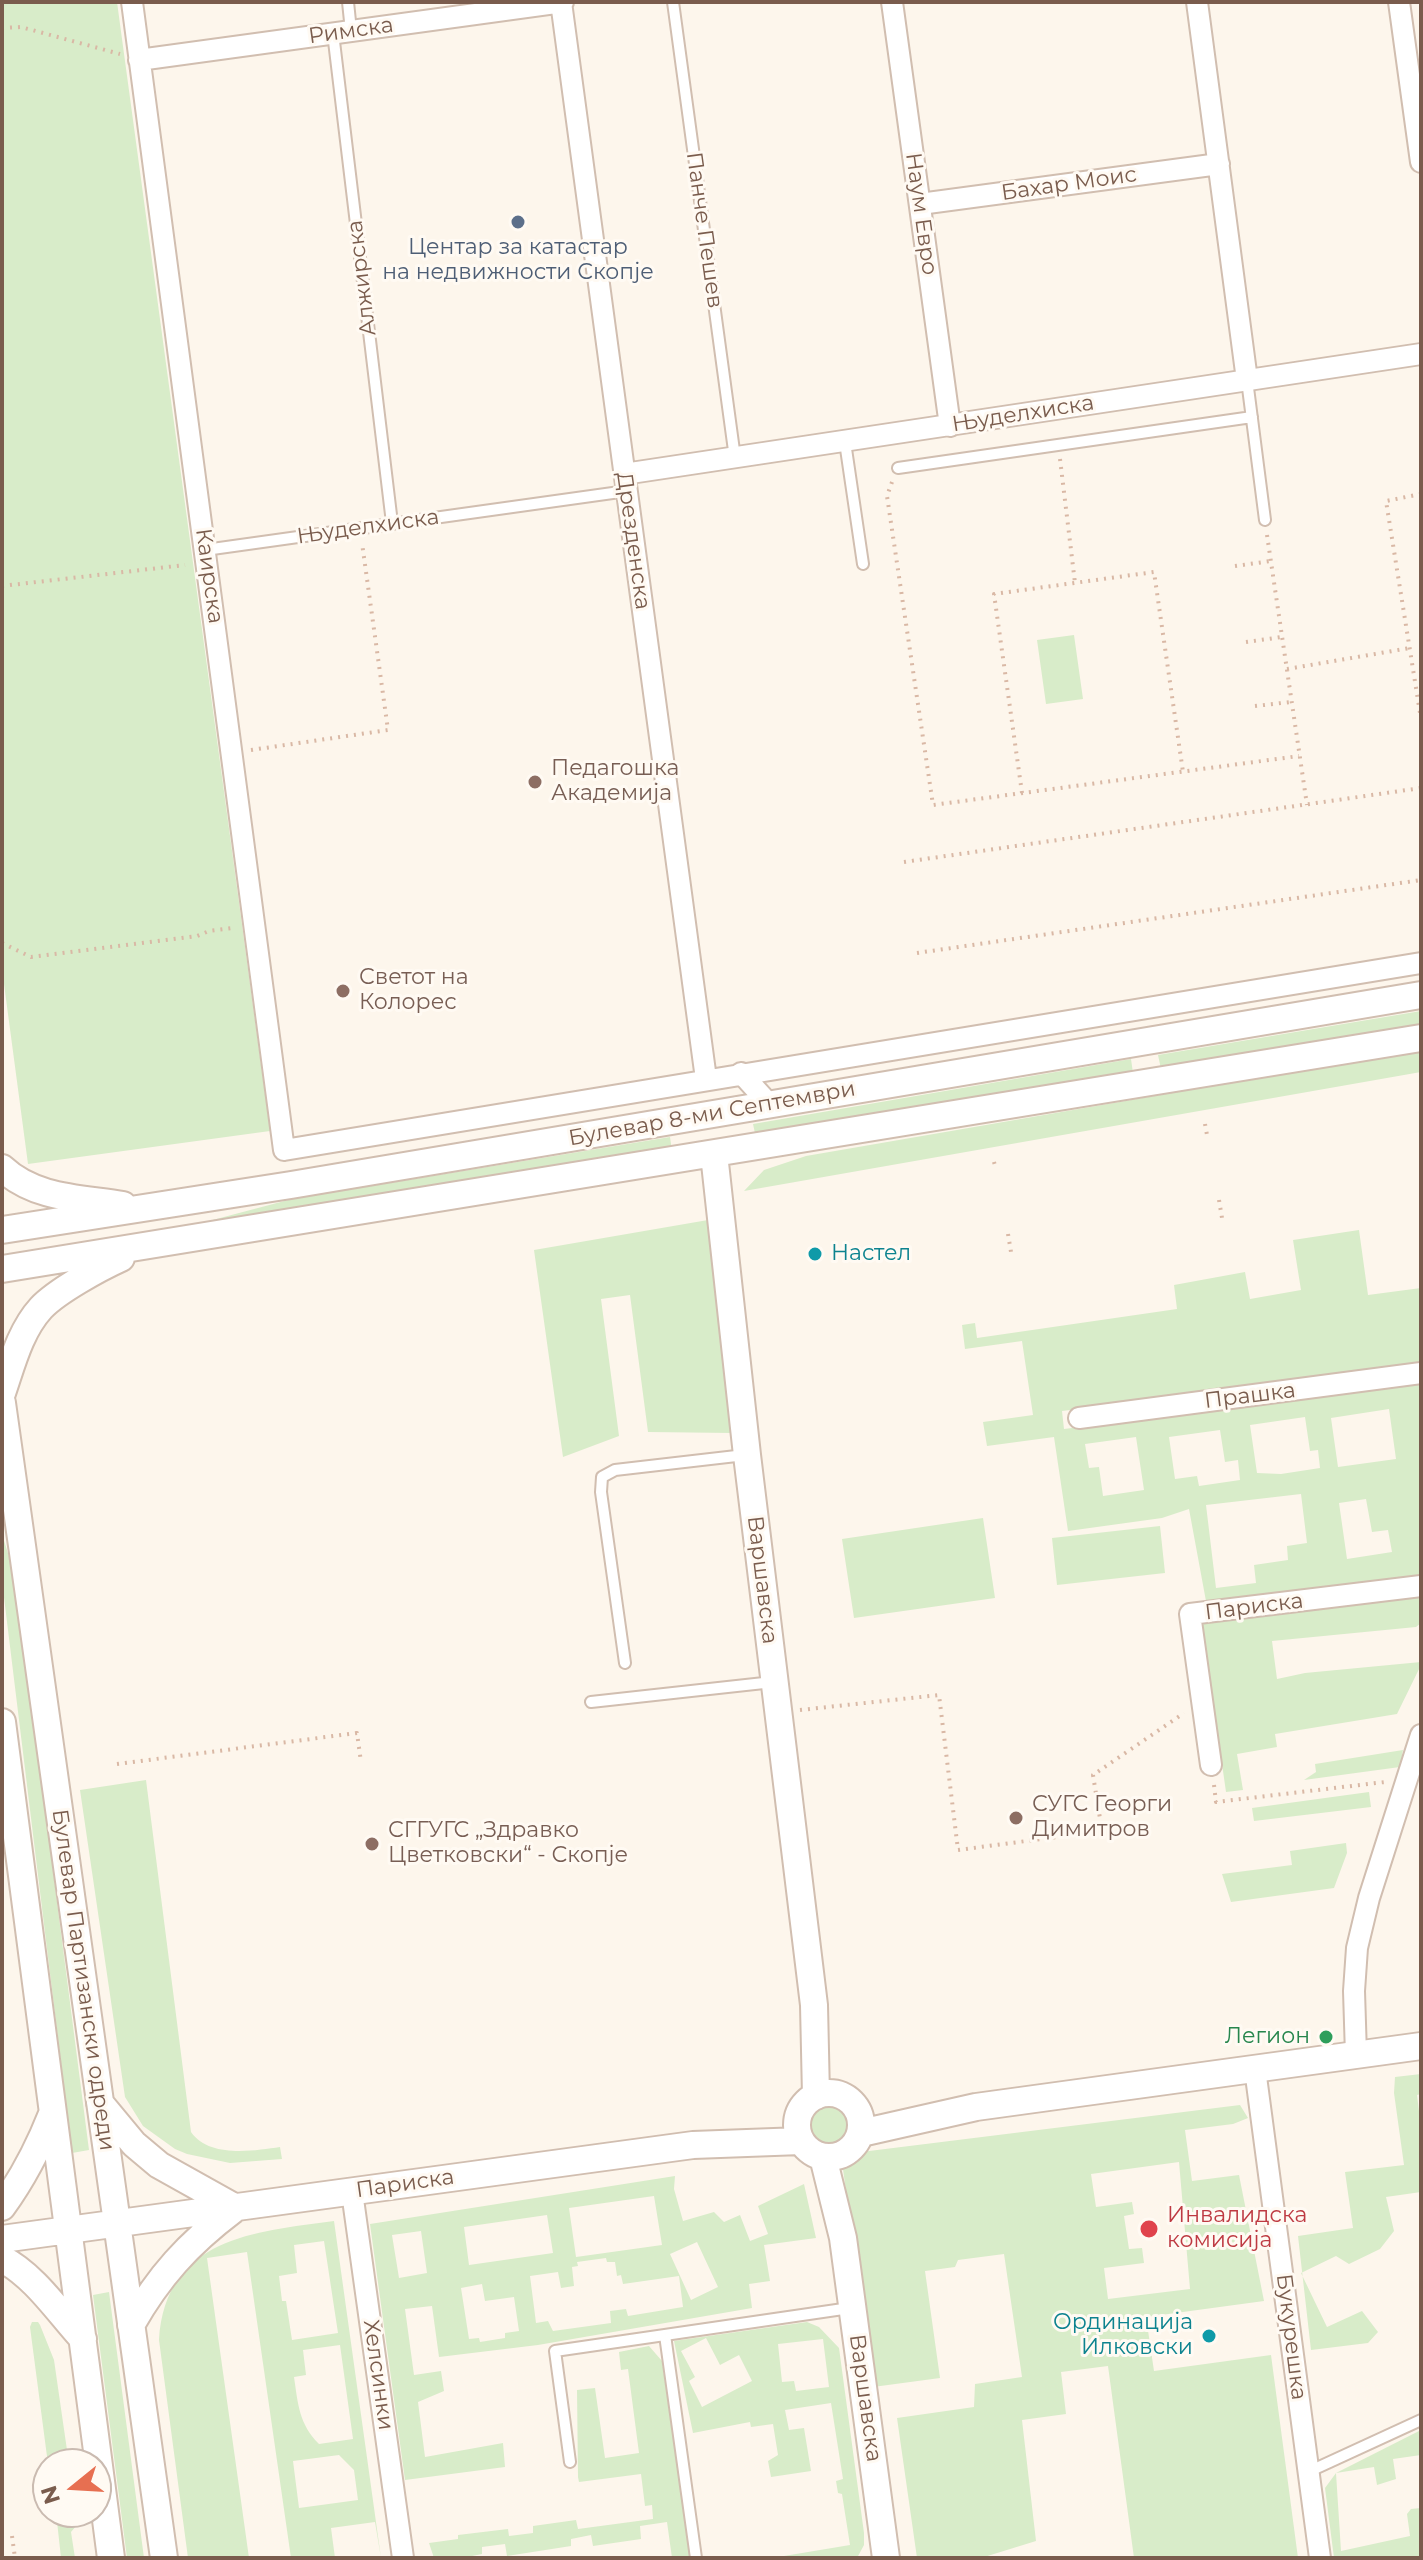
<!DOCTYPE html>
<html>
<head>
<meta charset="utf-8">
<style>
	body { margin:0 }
	#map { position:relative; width:1423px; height:2560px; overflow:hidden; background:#fdf6ec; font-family:Montserrat,sans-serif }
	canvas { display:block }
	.frame { position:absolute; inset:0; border:4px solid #7a5c4d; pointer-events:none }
	.north { position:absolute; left:32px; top:2448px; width:80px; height:80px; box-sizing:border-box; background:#fffaf3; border:2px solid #cabbb1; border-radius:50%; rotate:252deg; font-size:22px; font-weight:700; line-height:32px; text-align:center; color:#7a5c4d }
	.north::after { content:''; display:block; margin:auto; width:28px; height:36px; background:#e76f51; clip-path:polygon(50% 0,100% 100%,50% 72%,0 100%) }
</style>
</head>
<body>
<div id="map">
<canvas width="1423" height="2560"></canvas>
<div class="frame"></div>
<div class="north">N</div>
</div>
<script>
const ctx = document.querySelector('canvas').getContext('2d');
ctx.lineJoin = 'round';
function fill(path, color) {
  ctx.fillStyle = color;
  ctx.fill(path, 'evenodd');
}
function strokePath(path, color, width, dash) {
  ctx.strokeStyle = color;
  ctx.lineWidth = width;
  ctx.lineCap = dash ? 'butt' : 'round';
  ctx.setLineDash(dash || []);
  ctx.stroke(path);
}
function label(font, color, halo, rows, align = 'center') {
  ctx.font = font + ' Montserrat,sans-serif';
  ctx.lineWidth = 6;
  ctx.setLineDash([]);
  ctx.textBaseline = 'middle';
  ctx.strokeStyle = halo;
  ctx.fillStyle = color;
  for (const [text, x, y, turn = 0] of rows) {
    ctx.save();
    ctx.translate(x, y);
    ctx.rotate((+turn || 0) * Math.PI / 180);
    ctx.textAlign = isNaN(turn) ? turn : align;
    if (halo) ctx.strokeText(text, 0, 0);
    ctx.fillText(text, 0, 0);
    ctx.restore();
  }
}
fill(new Path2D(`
	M2 2H117L270 1131 28 1164 2 969Z
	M1074 635 1083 699 1046 704 1037 640Z
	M1421 1011V1025L1161 1069 1158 1055Z
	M1421 1050V1072L744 1191 764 1170 806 1156Z
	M1131 1059 1133 1073 756 1138 753 1124Z
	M670 1137 672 1151 206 1225 205 1222 292 1199Z
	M708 1220 733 1433 648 1432 630 1295 601 1299 619 1436 563 1457 534 1250Z
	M1359 1230 1368 1295 1421 1288V1365L1062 1411 1064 1429 1421 1384V1576L1342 1585 1208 1612 1189 1509 1162 1518 1068 1531 1054 1437 987 1446 983 1422 1033 1415 1022 1341 965 1349 962 1325 975 1323 977 1338 1177 1309 1174 1285 1245 1272 1250 1299 1301 1290 1293 1240ZM1389 1409 1396 1459 1338 1467 1331 1418ZM1305 1417 1310 1451 1318 1450 1320 1468 1281 1474 1257 1473 1250 1425ZM1220 1430 1225 1462 1238 1460 1240 1480 1199 1486 1197 1476 1175 1479 1169 1437ZM1136 1437 1144 1490 1103 1496 1099 1467 1089 1468 1085 1444ZM1301 1494 1307 1543 1287 1546 1288 1560 1254 1565 1256 1583 1216 1588 1206 1505ZM1366 1499 1372 1532 1388 1530 1392 1552 1347 1559 1339 1503Z
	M983 1518 995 1598 854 1618 842 1539Z
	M1160 1526 1165 1573 1057 1585 1052 1538Z
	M2 1534 15 1576 89 2150 72 2153 2 1581Z
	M1421 1597V1623L1416 1627 1272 1641 1277 1679 1305 1673 1421 1662V1665L1397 1714 1275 1734 1277 1747 1237 1754 1243 1790 1226 1792 1202 1624Z
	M1403 1750 1400 1767 1304 1780 1316 1772 1315 1764Z
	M146 1780 191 2132C209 2158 253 2151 280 2147L282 2159 230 2163 187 2154 175 2149 143 2126 125 2097 80 1790Z
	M1369 1792 1371 1807 1254 1821 1252 1808Z
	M1346 1843 1347 1853 1334 1888 1231 1902 1222 1874 1292 1865 1290 1851Z
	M1421 2074V2094L1417 2095 1421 2127V2192L1386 2197 1394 2231 1380 2249 1349 2264 1336 2256 1301 2273 1327 2327 1362 2311 1378 2332 1368 2343 1311 2350 1298 2236 1353 2228 1345 2172 1404 2165 1394 2093 1395 2077Z
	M804 2124a27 27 0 1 1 54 0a27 27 0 1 1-54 0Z
	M1240 2105 1248 2118 1233 2124 1185 2130 1192 2181 1239 2175 1264 2301 1146 2317 1154 2371 1271 2355 1298 2558H1134L1108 2366 1061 2372 1066 2414 1022 2420 1036 2541 981 2558H917L897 2418 974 2407 975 2384 1022 2377 1004 2254 958 2260 955 2267 925 2271 940 2378 873 2387 842 2162 861 2152ZM1179 2162 1190 2289 1108 2299 1104 2268 1144 2263 1142 2248 1129 2249 1124 2216 1134 2214 1132 2202 1096 2207 1091 2174Z
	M675 2176 674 2189 683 2221 714 2212 724 2222 740 2215 750 2241 768 2234 758 2206 804 2184 816 2238 764 2245 770 2281 749 2284 752 2308 538 2345 439 2357 432 2306 405 2309 414 2375 441 2371 444 2391 418 2402 425 2457 503 2443 505 2467 405 2480 370 2224ZM654 2196 662 2245 576 2257 569 2208ZM547 2215 553 2253 469 2265 464 2227ZM421 2231 427 2273 399 2278 392 2235ZM697 2242 718 2287 691 2300 670 2254ZM606 2258 607 2262H615L617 2276 621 2275 623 2284 679 2276 683 2307 628 2316 626 2309 610 2311 611 2323 553 2331 548 2321 536 2323 530 2276 558 2272 561 2288 574 2286 572 2267 578 2266 577 2262ZM482 2284 485 2301 514 2297 519 2331 505 2333V2338L480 2342 479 2338 469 2339 461 2288Z
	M334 2221 381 2558 375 2522 331 2528 335 2558H291L247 2252 207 2258 249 2558H188L159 2340C166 2237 254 2232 334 2221ZM324 2241 338 2333 292 2340 286 2301H282L279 2276 297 2273 294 2245ZM340 2345 353 2439 319 2444C299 2424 298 2404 294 2377L306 2375 303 2350ZM339 2455 354 2470 358 2500 299 2508 293 2461Z
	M109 2292 144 2558H127L93 2295Z
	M32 2322H38L40 2325 54 2360 69 2464H48L30 2327Z
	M807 2322 819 2327 839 2348 864 2533V2545L857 2558H772L850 2545 842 2494 838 2493 836 2481 843 2479 831 2403 785 2410 789 2430 804 2428 811 2471 771 2477 768 2461 778 2455 773 2424 751 2427 750 2422 693 2433 674 2341ZM706 2338 720 2365 739 2355 752 2381 702 2407 689 2381 695 2377 681 2351ZM823 2339 829 2387 796 2391 794 2381 782 2382 778 2344Z
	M649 2346 662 2361 690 2558H672L667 2522 640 2526 641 2539 593 2546 591 2535 571 2539V2546L507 2556 505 2544 482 2547V2554L462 2558H434L429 2543 458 2539V2535L508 2529 509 2536 533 2533V2526L576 2520 578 2529 653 2519 652 2505 645 2506 641 2474 579 2482 578 2477 577 2390 595 2388 605 2458 639 2453 628 2369 621 2370 619 2352Z
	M1421 2430V2455L1393 2459 1396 2479 1377 2485 1374 2467 1336 2473 1341 2551 1410 2536 1407 2514 1411 2509 1421 2508V2558H1334L1325 2488 1336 2473Z
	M56 2512H75L77 2525 71 2532 75 2558H61Z`), '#d8ecc9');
const service = new Path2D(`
	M348 2 351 31
	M673 2 735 458
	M333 33 392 523
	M1247 380 1265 520
	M845 442 863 564
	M898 468 1252 417
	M205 550 627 491
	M625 1663 601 1492 602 1477 615 1470 745 1455
	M591 1702 773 1682
	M665 2335 696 2558
	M570 2462 555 2351 850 2308
	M1308 2472 1421 2420`);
const minor = new Path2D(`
	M132 2 284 1150 1421 963
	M561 2 706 1079
	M892 2 950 426
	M1197 2 1247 380
	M1399 2 1421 162
	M139 60 563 2
	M920 204 1219 164
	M624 474 1421 354
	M741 1073 770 1105
	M1079 1418 1421 1373
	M1211 1765 1190 1614 1421 1586
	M1356 2055 1354 1991 1357 1948 1369 1898 1421 1735
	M1255 2069 1320 2558
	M352 2192 403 2558`);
const tertiary = new Path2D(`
	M714 1154 747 1455 814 2005 816 2096
	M2 1168C35 1199 81 1198 123 1205
	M2 1230 291 1185 1421 995
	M2 1269 1421 1038
	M2 1393C12 1364 20 1331 41 1308 57 1291 99 1268 121 1258
	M2 1403 164 2558
	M2 1722 111 2558
	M797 2125a32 32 0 1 1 64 0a32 32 0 1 1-64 0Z
	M100 2103 134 2144 159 2165 236 2208
	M861 2133 976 2107 1421 2046
	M823 2157 843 2238 886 2558
	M2 2207C23 2178 39 2147 52 2114
	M2 2239 693 2145 801 2141
	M2 2259C34 2275 59 2313 83 2339
	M131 2325C159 2276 188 2244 233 2210`);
strokePath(service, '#d1beb0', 14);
strokePath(minor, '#d1beb0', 24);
strokePath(tertiary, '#d1beb0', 30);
strokePath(new Path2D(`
	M2 28 21 27 120 54
	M1060 459 1075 583
	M892 482 887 496 933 805 1299 756
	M1421 494 1386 501 1421 719
	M1267 535 1307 805
	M1235 566 1271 561
	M2 586 185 565
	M1246 642 1282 637
	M1287 669 1410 648
	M1255 706 1291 702
	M251 750 388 730 362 543
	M1022 793 994 594 1154 572 1183 772
	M904 862 1421 788
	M2 943 31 957 197 936 209 931 233 928
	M917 953 1421 880
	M1205 1124 1207 1135
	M994 1162 996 1169
	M1219 1200 1222 1218
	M1008 1234 1011 1252
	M800 1710 939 1695 958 1850 1102 1831 1093 1775 1184 1713
	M117 1764 357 1733 361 1762
	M1214 1785 1216 1802 1385 1782
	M12 2536 15 2558`), '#d9b8a5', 4, [2, 6]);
strokePath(service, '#fff', 10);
strokePath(minor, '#fff', 20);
strokePath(tertiary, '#fff', 26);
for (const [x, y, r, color] of [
	[518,222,8,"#5c6f8a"],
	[535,782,8,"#8d6e63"],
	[343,991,8,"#8d6e63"],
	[815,1254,8,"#0f9aa8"],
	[1016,1818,8,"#8d6e63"],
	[372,1844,8,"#8d6e63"],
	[1326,2037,8,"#2e9e5b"],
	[1149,2229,10,"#e0444e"],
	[1209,2336,8,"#0f9aa8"]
]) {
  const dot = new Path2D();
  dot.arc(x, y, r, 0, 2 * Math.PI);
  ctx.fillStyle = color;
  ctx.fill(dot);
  strokePath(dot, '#fffaf3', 3);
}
label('22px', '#7a5c4d', '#fffaf3', [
	["Римска",351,31,-8],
	["Бахар Моис",1069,184,-8],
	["Наум Евро",921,214,82],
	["Панче Пешев",704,230,82],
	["Алжирска",362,278,-97],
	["Њуделхиска",1023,414,-9],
	["Њуделхиска",368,527,-8],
	["Дрезденска",633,541,82],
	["Каирска",209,576,82],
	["Булевар 8-ми Септември",712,1114,-10],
	["Прашка",1250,1396,-7],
	["Варшавска",762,1580,83],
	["Париска",1254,1607,-7],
	["Булевар Партизански одреди",83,1980,82],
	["Париска",405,2184,-8],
	["Букурешка",1291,2337,83],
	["Хелсинки",378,2375,82],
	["Варшавска",865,2398,82]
]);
label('22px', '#4e5e75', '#fffaf3', [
	["Центар за катастар",518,248],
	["на недвижности Скопје",518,273]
]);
label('22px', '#785e54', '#fffaf3', [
	["Педагошка",551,769],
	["Академија",551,794],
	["Светот на",359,978],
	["Колорес",359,1003],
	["СУГС Георги",1032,1805],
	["Димитров",1032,1830],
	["СГГУГС „Здравко",388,1831],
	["Цветковски“ - Скопје",388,1856]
], 'left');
label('22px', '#0d838f', '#fffaf3', [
	["Настел",831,1254],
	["Ординација",1193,2323,"right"],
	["Илковски",1193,2348,"right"]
], 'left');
label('22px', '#27864d', '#fffaf3', [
	["Легион",1310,2037]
], 'right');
label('22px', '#be3a42', '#fffaf3', [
	["Инвалидска",1167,2216],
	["комисија",1167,2241]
], 'left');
</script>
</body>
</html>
